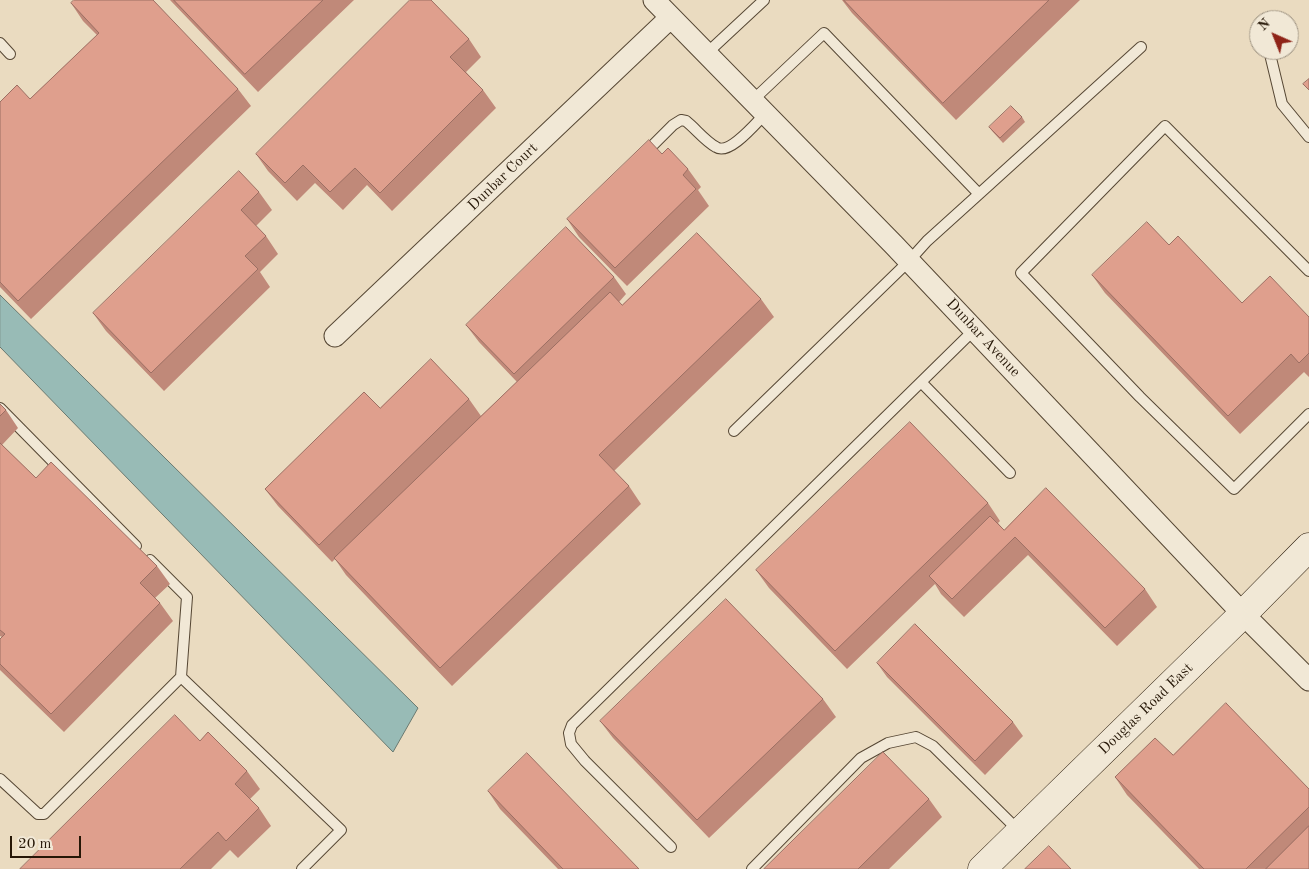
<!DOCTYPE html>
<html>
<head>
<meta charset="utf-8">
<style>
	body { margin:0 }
	#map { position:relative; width:1309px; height:869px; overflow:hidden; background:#eadbc0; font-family:"Old Standard TT",serif }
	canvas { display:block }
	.north { position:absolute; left:1249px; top:10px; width:50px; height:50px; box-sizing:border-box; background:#f1e8d6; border:1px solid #9f9483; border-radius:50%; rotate:316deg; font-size:14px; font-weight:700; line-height:20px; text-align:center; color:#251606 }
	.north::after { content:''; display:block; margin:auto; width:18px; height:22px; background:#8f2418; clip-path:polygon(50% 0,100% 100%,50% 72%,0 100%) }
	.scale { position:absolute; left:10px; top:836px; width:71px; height:22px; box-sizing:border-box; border:2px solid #251606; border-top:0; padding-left:6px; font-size:15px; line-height:18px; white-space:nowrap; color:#251606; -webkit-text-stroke:4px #f1e8d6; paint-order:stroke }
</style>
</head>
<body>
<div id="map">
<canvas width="1309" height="869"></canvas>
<div class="north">N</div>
<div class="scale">20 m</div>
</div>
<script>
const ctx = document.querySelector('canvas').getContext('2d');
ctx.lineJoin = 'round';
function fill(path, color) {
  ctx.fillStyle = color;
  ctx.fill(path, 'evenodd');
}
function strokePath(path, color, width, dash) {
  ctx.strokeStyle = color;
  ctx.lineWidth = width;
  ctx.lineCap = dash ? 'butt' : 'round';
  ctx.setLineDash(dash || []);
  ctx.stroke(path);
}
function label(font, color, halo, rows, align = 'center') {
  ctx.font = font + ' "Old Standard TT",serif';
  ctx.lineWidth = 4;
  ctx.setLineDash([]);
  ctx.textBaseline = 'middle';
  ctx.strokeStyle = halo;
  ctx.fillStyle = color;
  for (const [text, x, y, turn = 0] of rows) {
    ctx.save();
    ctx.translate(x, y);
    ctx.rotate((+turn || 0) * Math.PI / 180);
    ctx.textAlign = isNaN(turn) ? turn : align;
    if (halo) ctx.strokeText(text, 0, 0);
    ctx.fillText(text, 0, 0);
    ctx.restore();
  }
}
const water = new Path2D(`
	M0 295 418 708 393 752 0 347Z`);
fill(water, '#98bbb6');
strokePath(water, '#6a7970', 1);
const lane = new Path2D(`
	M0 43 10 54
	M1269 50 1282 104 1309 137
	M706 54 764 0
	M644 154 673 125 681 120 686 121C696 129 705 141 716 147 729 156 755 124 765 114
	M979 194 1141 47
	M1309 271 1165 126 1021 273 1140 397 1234 489 1309 414
	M921 382 1010 473
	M0 408 136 546
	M734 431 909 261 927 241 979 194 824 33 752 101
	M150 560 187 597 181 677 341 830 302 869
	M0 779 38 814H44L181 677
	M671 847 585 761 571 744 569 733 572 725 974 330
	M752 869 861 758 888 743 916 737 933 746 1020 832`);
const street = new Path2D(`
	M654 0 894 245 1243 614 1309 680
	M335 336 670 18`);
const secondary = new Path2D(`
	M982 869 1243 614 1309 547`);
strokePath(lane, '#564734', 12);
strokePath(street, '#564734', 23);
strokePath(secondary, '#251606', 29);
strokePath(lane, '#f1e8d6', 10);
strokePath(street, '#f1e8d6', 21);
strokePath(secondary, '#f1e8d6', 28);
fill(new Path2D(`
	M170 0H354L258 92Z
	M842 0H1080L956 120 852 13Z
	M71 3 238 89 251 106 31 319 0 287V102L30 99 97 35 83 21Z
	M469 39 481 57 466 72 483 90 496 108 392 211 367 185 343 210 315 183 297 201 268 171 256 154Z
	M1022 117 1025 122 1003 143 992 131 989 127Z
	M662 154 688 169 701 187 698 190 709 206 627 286 579 237 567 219Z
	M259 192 272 210 256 226 266 236 278 254 260 272 270 287 164 391 106 331 93 313Z
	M1169 245 1242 303 1309 317V377L1304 372 1240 434 1105 293 1092 275Z
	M614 277 626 294 619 302 622 305 761 299 774 317 614 471 629 486 641 504 452 686 346 575 335 559 332 562 278 506 265 489 380 408 469 399 481 416 517 382 479 342 466 325Z
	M0 404 6 410 18 428 2 445 36 478 157 566 170 584 155 598 160 603 173 621 64 732 0 670V639L2 637 0 636Z
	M988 503 1000 521 998 523 1004 530 1145 589 1157 607 1117 646 1028 555 964 617 941 594 935 584 847 669 769 588 756 570Z
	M877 663 1013 722 1023 736 985 775 887 677Z
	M823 699 836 717 709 838 613 738 600 721Z
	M200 741 247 771 260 789 250 799 259 808 271 826 238 858 230 850 211 869H20Z
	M1173 755 1309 789V869H1199L1127 795 1115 777Z
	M488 791 639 869H558L500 809Z
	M929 799 942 817 889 869H764Z`), '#c08979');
const building = new Path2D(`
	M74 0H153L238 89 18 301 0 282V102L17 85 30 99 99 33 71 3Z
	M174 0H323L245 74Z
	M410 0H431L469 39 450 57 483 90 380 193 355 168 330 192 303 165 285 183 256 154Z
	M844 0H1049L943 103Z
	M1309 79V90L1303 84Z
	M1011 106 1022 117 1000 138 989 127Z
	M649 140 662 154 668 148 688 169 683 175 696 189 615 268 567 219Z
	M239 171 259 192 241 210 266 236 245 256 258 269 151 373 93 313Z
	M1147 222 1169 245 1178 236 1242 303 1270 276 1309 317V353L1299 363 1291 354 1228 416 1092 275Z
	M566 227 614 277 514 374 466 325Z
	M697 233 761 299 599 455 629 486 440 668 334 558 610 292 622 305Z
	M431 359 469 399 319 545 265 489 364 392 380 408Z
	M0 404 6 410 0 416Z
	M910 422 988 503 835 651 756 570Z
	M0 443 36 478 51 462 157 566 140 583 160 603 51 714 0 664V639L5 634 0 630Z
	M1046 488 1145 589 1105 628 1015 537 952 599 929 576 990 516 1004 530Z
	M726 599 823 699 697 820 600 721Z
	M915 624 1013 722 975 761 877 663Z
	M1226 703 1309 789V807L1246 869H1204L1115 777 1155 738 1173 755Z
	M175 715 200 741 208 732 247 771 235 784 259 808 226 841 218 832 180 869H20Z
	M883 752 929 799 858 869H764Z
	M527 753 639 869H563L488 791Z
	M1309 826V869H1266Z
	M1049 846 1071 869H1025Z`);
fill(building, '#df9f8d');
strokePath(building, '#9c6f63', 1);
label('15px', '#251606', '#f1e8d6', [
	["Dunbar Court",503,177,-44],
	["Dunbar Avenue",983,338,47],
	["Douglas Road East",1146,709,-44]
]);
</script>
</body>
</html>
